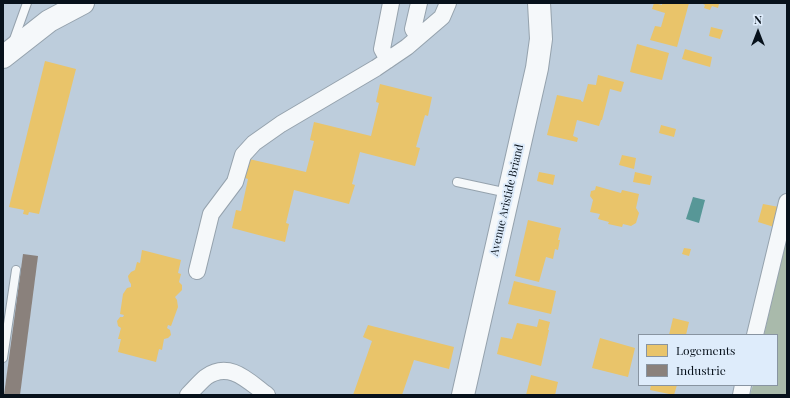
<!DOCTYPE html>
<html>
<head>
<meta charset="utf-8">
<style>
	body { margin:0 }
	#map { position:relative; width:790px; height:398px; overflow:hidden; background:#bdcddc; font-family:"Playfair Display",serif }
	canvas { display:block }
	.frame { position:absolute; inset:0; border:4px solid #07111b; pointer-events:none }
	.legend { position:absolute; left:638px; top:334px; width:140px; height:52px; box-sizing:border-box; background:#deecfb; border:1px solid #8894a1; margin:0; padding:5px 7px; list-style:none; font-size:12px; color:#07111b }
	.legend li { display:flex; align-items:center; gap:8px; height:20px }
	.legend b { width:20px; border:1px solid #8894a1 }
	.north { position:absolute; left:738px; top:12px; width:40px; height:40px; -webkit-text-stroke:3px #deecfb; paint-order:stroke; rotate:0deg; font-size:11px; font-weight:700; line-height:16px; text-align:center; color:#07111b }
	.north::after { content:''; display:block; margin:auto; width:14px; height:18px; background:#07111b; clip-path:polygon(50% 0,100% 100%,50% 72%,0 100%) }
</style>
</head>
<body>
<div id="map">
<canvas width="790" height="398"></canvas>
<div class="frame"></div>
<ul class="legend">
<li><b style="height:11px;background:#e9c46a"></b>Logements</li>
<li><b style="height:11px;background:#8a817c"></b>Industrie</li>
</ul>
<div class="north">N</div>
</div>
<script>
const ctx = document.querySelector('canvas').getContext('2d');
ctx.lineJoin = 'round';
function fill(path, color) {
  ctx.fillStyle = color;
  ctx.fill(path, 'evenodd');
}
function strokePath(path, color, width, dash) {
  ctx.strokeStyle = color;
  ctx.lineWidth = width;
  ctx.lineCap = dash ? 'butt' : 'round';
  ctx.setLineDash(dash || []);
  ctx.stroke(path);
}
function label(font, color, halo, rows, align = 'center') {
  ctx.font = font + ' "Playfair Display",serif';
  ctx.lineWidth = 4;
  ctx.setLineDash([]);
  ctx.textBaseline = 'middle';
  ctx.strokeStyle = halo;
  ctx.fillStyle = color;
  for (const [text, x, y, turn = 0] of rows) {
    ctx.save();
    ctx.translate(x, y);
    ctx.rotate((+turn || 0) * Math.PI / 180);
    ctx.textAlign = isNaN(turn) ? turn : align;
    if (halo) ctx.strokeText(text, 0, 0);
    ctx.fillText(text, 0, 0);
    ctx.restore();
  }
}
fill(new Path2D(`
	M787 237V395H750L753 385H777V335H764Z`), '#a9baab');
fill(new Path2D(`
	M693 197 705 200 699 223 686 219Z`), '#579797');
fill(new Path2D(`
	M654 3 662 5V3H689L677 47 650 40 655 26 661 27 665 13 652 9Z
	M701 3H715L719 4 718 8 712 6 710 10 704 8 705 5Z
	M711 27 723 30 720 39 709 36Z
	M637 44 669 53 662 80 630 72Z
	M685 49 712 57 710 67 682 59Z
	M45 61 76 69 39 214 29 212 28 215 23 214 24 210 9 207Z
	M598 75 624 82 621 92 610 89 602 120H601L599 126 577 120 573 136 578 138 577 142 547 135 557 95 581 100V101L583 102 588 84 596 85Z
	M380 84 432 97 428 116 425 115 416 147 420 148 415 166 360 152 352 184 355 185 349 204 294 190 286 223 289 224 285 242 232 228 236 210 241 211 248 179 245 178 249 159 306 172 314 141 310 140 314 122 371 136 379 103 376 102Z
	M661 125 676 129 674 137 659 133Z
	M622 155 636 158 634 169 619 165Z
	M539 172 555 175 553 185 537 181Z
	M635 172 652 176 650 185 633 182Z
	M596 186 621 193 622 190 639 194 636 208 639 213 636 223 631 226 623 224 622 227 608 224 609 222 598 219 600 214 590 212 593 200 590 196 591 191 595 190Z
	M763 204 779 207 774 227 758 222Z
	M528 220 561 228 558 240H560L558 250 555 249 553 259 546 257 539 282 515 276Z
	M684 248 691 249 689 256 682 254Z
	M142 250 181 260 178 273 181 274 179 282 182 285V290L175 297 177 300 178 307 171 326 168 325 167 328 170 330 171 335 168 338 164 339 162 350 159 349 156 362 118 352 121 339H118L121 328 118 326 117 321 120 317H123L124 315 120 314 123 294 127 288 131 287V284L129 281 128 276 131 272 135 270 137 262 140 263Z
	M514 281 556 291 551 314 508 304Z
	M673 318 689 322 686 335H669Z
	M539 319 550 322 548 330H549L541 366 497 354 501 337 512 339 517 323 537 327Z
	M368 325 454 347 449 369 414 360 402 395H353L372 341 363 337Z
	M600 338 635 348 628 377 592 368Z
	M531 375 558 382 555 395H526Z
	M651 385H677L674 395 650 390Z`), '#e9c46a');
fill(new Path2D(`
	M23 254 38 256 20 395H4Z`), '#8a817c');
const lane = new Path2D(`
	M13 42 27 3
	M457 182 508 193
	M3 358 16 270`);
const street = new Path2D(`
	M418 37 413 29 419 3
	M388 60 382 49 391 3
	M197 271 211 214 235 182 243 155 254 143 281 124 376 68 407 47 442 17 448 3
	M755 335 787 202
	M188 395C194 389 200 382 206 377 230 360 249 382 267 395
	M741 395 743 385`);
const secondary = new Path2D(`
	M3 57 49 21 83 3
	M463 395 537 68 541 39 539 3`);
strokePath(lane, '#95a2ad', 10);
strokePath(street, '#95a2ad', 18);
strokePath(secondary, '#95a2ad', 24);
strokePath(lane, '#f5f8fa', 8);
strokePath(street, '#f5f8fa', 16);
strokePath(secondary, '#f5f8fa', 22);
label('11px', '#07111b', '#deecfb', [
	["Avenue Aristide Briand",507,200,-77]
]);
</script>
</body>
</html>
